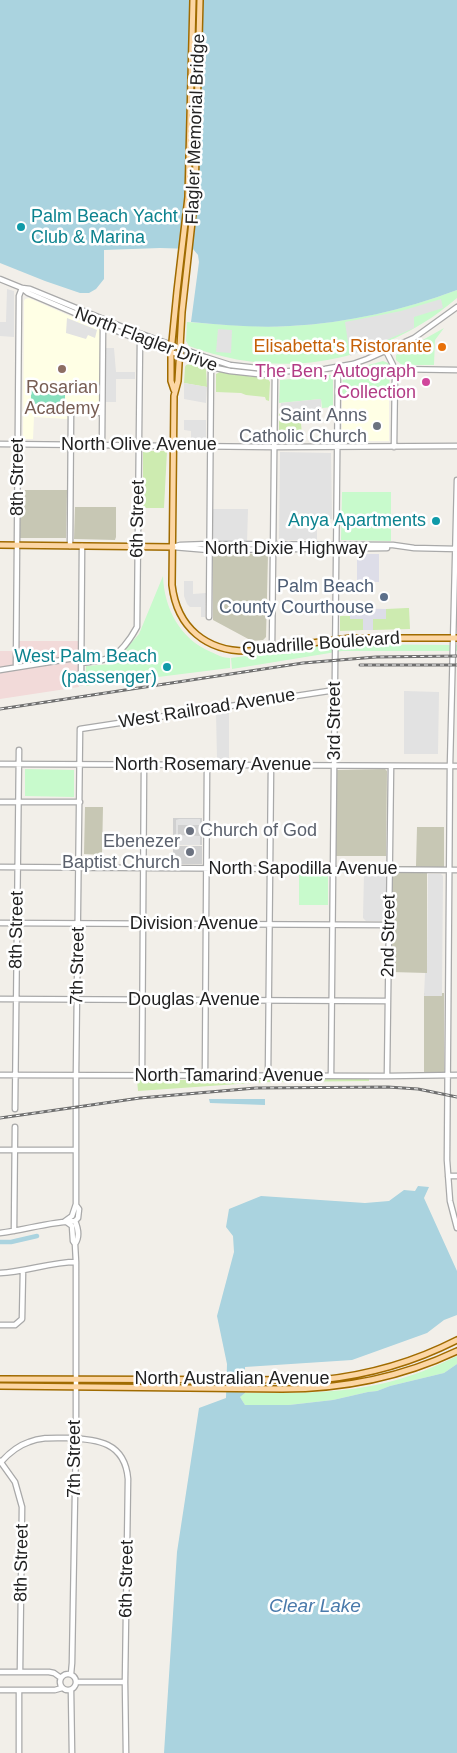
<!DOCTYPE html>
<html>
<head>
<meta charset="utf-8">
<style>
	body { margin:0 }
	canvas { display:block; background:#f2efe9 }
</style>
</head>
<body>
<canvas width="457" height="1753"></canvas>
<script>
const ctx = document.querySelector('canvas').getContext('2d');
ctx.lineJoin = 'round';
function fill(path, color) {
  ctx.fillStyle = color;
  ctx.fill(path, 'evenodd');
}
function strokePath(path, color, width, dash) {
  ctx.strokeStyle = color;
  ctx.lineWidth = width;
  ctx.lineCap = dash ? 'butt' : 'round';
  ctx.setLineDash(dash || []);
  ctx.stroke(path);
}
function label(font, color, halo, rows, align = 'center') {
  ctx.font = font + ' Arial,sans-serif';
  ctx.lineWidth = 5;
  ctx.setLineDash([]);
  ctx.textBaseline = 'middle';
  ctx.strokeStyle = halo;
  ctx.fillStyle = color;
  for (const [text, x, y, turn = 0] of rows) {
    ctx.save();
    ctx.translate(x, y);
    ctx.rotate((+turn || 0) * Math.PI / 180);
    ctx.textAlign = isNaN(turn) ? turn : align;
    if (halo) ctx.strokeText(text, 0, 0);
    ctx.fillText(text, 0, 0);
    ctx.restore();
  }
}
fill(new Path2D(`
	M19 641H78L79 687 0 699V651H18Z`), '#f2dad9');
fill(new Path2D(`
	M29 298 100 329V410L68 409 67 419 34 417 33 439H23L24 301 25 299Z
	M342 396H389V441H342Z`), '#ffffe5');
fill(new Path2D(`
	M173 818H202V845H173Z
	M173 846H202V864H173Z`), '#d0d0d0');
fill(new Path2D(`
	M20 490H67L66 538H20Z
	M75 507H116V537L115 540 74 539Z
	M213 553 268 554 266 637 263 640 252 641 213 620Z
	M385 769 387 771 386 856H336V770Z
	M85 807H103L102 855 84 854Z
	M417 827H444V873H427V973L391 972 392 866H416Z
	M424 993H444V1072H424Z`), '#c7c7b4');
fill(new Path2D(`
	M190 364 206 369 207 387 184 383 185 367 186 365Z
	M220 372 268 379 270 382 269 401 266 400 265 397 246 395 241 393 216 392V374Z
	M300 411 302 435H300V441L279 442V413Z
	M143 451H167L164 508H143Z
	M407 608H409L410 629 373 630V619H386V609Z
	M340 616H350V618L363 619V630L340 631Z
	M265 1078H369V1081L267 1082 138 1091 137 1080H264Z`), '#cdebb0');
fill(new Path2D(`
	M457 290V298C446 307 435 316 423 323 350 368 269 376 189 346L186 341 187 322C221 324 255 328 290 326 347 323 403 310 457 290Z
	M444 328 435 340 434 365H402L396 360V355Z
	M383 361 388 363 390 368 389 396H342L343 372Z
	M331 375 333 377V407L322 408 321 399 279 403 280 380Z
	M342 492H391V541L341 540Z
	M163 576C164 608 180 639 211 652 218 655 223 658 230 658V668L86 686V666L112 664 139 634Z
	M337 644 457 645V651H342L232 669 231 658Z
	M25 769 74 770V797L25 796Z
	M299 873H328V905H299Z
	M457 1356V1364L444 1373 390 1386 377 1391 368 1392 333 1400 289 1405H245L240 1397 245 1393C291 1393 340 1394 385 1383 410 1377 435 1367 457 1356Z`), '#c8facc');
fill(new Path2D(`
	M31 388H65V404H31Z`), '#88e0be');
fill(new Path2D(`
	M7 289 14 291V337L0 336V322H6Z
	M441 299 443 308 414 317V328L350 356 345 322 401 311Z
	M67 318 97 330 95 338 88 335 86 339 66 333Z
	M218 329 232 330 231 353 216 352Z
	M104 348H114L116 372H135V379H116V402H105Z
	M184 383 207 387 206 403 184 399Z
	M321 399V408L280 413 281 403Z
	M184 420H206V440H191V431L184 430Z
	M280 452 331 453 332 519 317 520V540H279Z
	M212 509H248L247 544H212Z
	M184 581H193V594L206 593 205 617H201V607H190L187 604 184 596Z
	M404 691 439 692 438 754H404Z
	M216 712H229V760H217Z
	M179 819H200V825H178V835L200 836V845H176V820Z
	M364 873 383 874 386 877V921H366L363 918Z
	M428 874H441L443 876 442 996H424L425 973H427Z`), '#e2e2e2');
fill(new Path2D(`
	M357 554H379V582H357Z
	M350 608 386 609V619H373V630H363V619H350Z`), '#dddde8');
fill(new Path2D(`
	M0 0H457V290C403 310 348 323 290 326 257 328 224 325 191 322L199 262 198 255 193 249 160 248 104 250V279L96 289 89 293H80L45 281 0 263Z
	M209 1099H265V1105L210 1103Z
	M418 1186 429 1187 424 1198 457 1271V1315L444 1320 427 1333 352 1360 245 1367V1393L240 1397 245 1405H289L333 1400 368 1392 377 1391 390 1386 444 1373 457 1364V1753H164L177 1552 199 1408 226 1398 227 1364 217 1316 234 1252 233 1236 226 1227 229 1209 261 1196 365 1203 389 1201 404 1190 415 1191Z`), '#aad3df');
strokePath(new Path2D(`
	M0 1242H11L37 1236`), '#aad3df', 4.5);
const minor = new Path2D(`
	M0 279 22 288 30 289 125 328 205 357 230 365 266 369 275 372 325 369 353 364 367 359 414 338 457 307
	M23 289 28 293 124 334 211 367 230 371 267 375 275 372
	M386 351 393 365 395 374 394 447
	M394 369 457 370
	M0 444 274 447 457 446
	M102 445 103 325
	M457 480 450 766 447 1160 450 1201 457 1228
	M70 546 71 412 102 413
	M173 547 180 545 209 544 393 545 414 548 457 549
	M173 547 209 550 387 548
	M209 617 211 367
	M272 648 275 372
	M81 663C89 662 98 661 106 659 119 656 131 638 137 627L140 340
	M16 667 19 296 22 288
	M0 670 81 657
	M81 682 82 546
	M0 764 457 766
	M0 802H80
	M0 867 457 870
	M0 923 389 925
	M0 999 388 1001
	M0 1075 387 1076 457 1075
	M142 1076 144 765
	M205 1076 207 765
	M268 1076 271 765
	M331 1076 338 367
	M387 1076 391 766
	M15 1109 19 750
	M0 1150H76
	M448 1176H457
	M75 1221C78 1228 80 1237 75 1244
	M75 1221 78 1218 79 1209 76 1205
	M14 1231 15 1127
	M0 1233C25 1230 49 1222 75 1221
	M0 1273C26 1272 50 1262 76 1262
	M0 1325H15L22 1319 23 1271
	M0 1461 15 1482 22 1507 20 1671
	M1 1462C9 1453 17 1446 29 1442 41 1437 54 1438 67 1438 97 1439 125 1442 128 1479L125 1682 126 1753
	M0 1672H49L54 1673 61 1678
	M60 1682a8 8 0 1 1 16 0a8 8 0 1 1-16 0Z
	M71 1674 72 1663 76 1438V1262L75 1244 73 1241 72 1226 65 1221 72 1216 76 1204V1075L80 729 335 690
	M76 1682H125
	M0 1690H55L62 1688
	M71 1690 72 1753
	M19 1753V1691`);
const major = new Path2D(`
	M200 0 195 195 182 312 178 381 174 396 172 585C177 628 207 652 249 651L351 638H457
	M174 390 171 381V352L177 291 188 197 193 0
	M0 545 173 547
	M0 1379 320 1380C369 1375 414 1362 457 1340
	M0 1386 282 1389C343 1389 402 1377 457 1351`);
strokePath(minor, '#a9a9a9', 7);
strokePath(major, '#a06b00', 8);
strokePath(minor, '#fff', 4.5);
strokePath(major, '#fcd6a4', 5);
const rail = new Path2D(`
	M360 665H457
	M0 709 303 663 376 657 457 656
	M0 1118 140 1098 256 1088 388 1087 418 1089 457 1097`);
strokePath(rail, '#707070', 3);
strokePath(rail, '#fff', 1, [4]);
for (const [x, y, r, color] of [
	[21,227,5,"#0f9aa8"],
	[442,347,5,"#e8710a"],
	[62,369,5,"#8d6e63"],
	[426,382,5,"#d1479c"],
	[377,426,5,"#6b7280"],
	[436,521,5,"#0f9aa8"],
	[384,597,5,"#5c6f8a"],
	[167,667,5,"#0f9aa8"],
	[190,831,5,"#6b7280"],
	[190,852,5,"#6b7280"]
]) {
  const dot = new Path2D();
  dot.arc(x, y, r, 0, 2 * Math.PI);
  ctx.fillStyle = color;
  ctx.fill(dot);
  strokePath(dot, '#fff', 2);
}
label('18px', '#222', '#fff', [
	["Flagler Memorial Bridge",196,129,-88],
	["North Flagler Drive",146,340,21],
	["North Olive Avenue",139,445],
	["8th Street",18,477,-90],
	["6th Street",138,519,-89],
	["North Dixie Highway",286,549],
	["Quadrille Boulevard",321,644,-4],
	["West Railroad Avenue",207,709,-9],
	["3rd Street",335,721,-90],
	["North Rosemary Avenue",213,765],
	["North Sapodilla Avenue",303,869],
	["Division Avenue",194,924],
	["8th Street",17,930,-89],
	["2nd Street",389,936,-89],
	["7th Street",78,966,-89],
	["Douglas Avenue",194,1000],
	["North Tamarind Avenue",229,1076],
	["North Australian Avenue",232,1379],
	["7th Street",75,1459,-90],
	["8th Street",22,1563,-89],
	["6th Street",127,1579,-89]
]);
label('18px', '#0d838f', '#fff', [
	["Palm Beach Yacht",31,217,"left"],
	["Club & Marina",31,238,"left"],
	["Anya Apartments",426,521],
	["West Palm Beach",157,657],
	["(passenger)",157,678]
], 'right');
label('18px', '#c56008', '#fff', [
	["Elisabetta's Ristorante",432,347]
], 'right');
label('18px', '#b23c85', '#fff', [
	["The Ben, Autograph",416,372],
	["Collection",416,393]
], 'right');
label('18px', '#785e54', '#fff', [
	["Rosarian",62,388],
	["Academy",62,409]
]);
label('18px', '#5b616d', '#fff', [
	["Saint Anns",367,416],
	["Catholic Church",367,437],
	["Church of God",200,831,"left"],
	["Ebenezer",180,842],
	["Baptist Church",180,863]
], 'right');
label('18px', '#4e5e75', '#fff', [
	["Palm Beach",374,587],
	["County Courthouse",374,608]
], 'right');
label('italic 19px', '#4a7aab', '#fff', [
	["Clear Lake",315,1607]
]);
</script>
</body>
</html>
